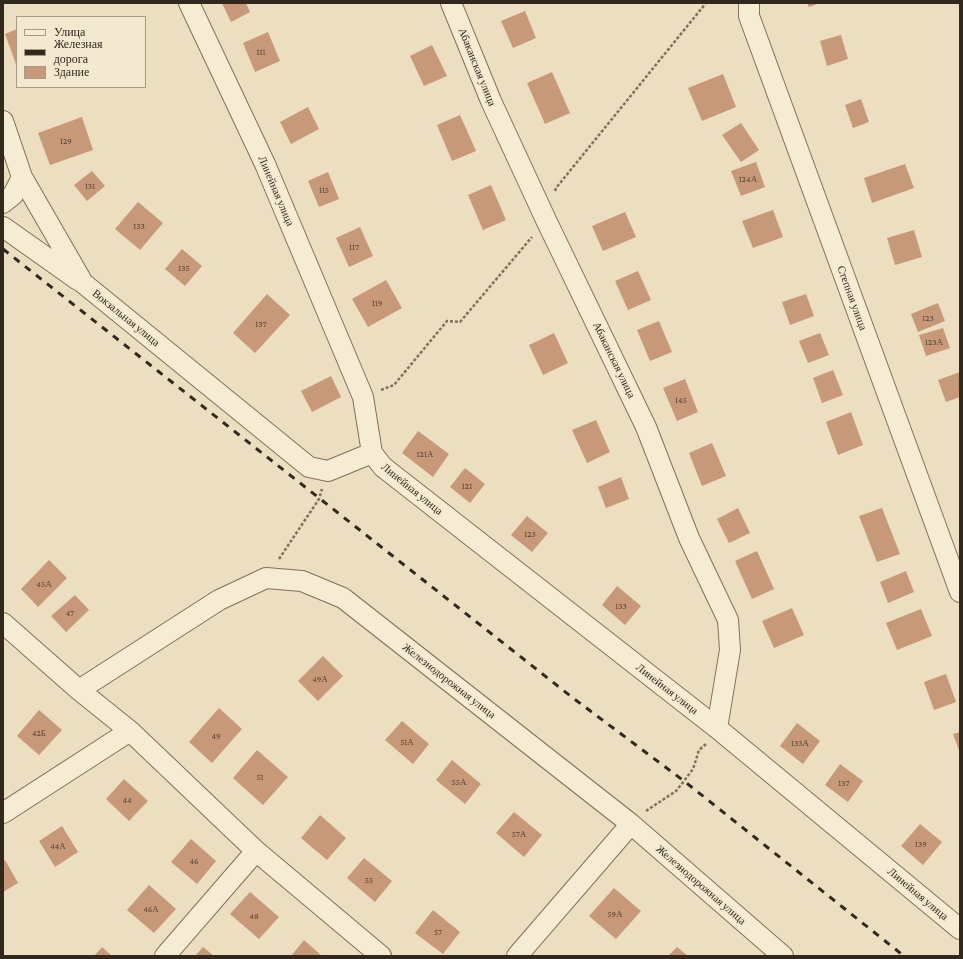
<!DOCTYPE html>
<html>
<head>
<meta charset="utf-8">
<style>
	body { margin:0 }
	#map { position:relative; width:963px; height:959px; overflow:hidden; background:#ebdec1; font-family:"Crimson Pro",serif }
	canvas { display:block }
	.frame { position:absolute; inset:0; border:4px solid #33281d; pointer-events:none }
	.legend { position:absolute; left:16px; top:16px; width:130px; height:72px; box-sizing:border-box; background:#f3e8d0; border:1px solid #a69b88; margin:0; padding:5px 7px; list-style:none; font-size:12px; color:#33281d }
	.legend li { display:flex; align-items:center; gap:8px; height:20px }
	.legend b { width:20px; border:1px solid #a69b88 }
</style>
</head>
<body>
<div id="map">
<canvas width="963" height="959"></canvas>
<div class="frame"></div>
<ul class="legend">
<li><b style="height:5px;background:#f6ecd3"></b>Улица</li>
<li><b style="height:5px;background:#33281d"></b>Железная дорога</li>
<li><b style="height:11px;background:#c79979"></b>Здание</li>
</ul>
</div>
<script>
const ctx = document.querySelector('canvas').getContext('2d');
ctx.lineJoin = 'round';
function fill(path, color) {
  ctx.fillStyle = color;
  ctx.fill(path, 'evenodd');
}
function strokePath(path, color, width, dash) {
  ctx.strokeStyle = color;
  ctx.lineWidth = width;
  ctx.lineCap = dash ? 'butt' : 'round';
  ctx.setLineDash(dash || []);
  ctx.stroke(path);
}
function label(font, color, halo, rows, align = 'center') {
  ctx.font = font + ' "Crimson Pro",serif';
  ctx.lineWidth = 3;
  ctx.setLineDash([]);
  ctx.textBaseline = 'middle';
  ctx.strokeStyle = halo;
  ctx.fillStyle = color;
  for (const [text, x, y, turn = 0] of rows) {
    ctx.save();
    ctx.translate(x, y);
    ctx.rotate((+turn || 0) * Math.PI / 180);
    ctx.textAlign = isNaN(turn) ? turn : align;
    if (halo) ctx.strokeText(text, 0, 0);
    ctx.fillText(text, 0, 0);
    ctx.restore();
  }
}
fill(new Path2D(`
	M222 3H246L250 12 231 22Z
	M807 3H820L809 7Z
	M525 11 536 38 513 48 501 21Z
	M17 29V67L5 34Z
	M268 32 280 61 255 72 243 43Z
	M841 35 848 59 827 66 820 41Z
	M432 45 447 76 424 86 410 56Z
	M552 72 570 113 545 124 527 83Z
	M723 74 736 107 702 121 688 88Z
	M861 99 869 122 853 128 845 105Z
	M308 107 319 129 291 144 280 122Z
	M460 115 476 151 452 161 437 125Z
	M82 117 93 150 50 165 38 133Z
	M741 123 759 150 741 162 722 135Z
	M756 162 765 187 741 196 731 171Z
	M905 164 914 188 872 203 864 178Z
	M92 171 105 186 87 201 74 185Z
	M328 172 339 199 319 207 308 181Z
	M491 185 506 220 483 230 468 195Z
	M138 202 163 223 140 250 115 229Z
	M773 210 783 237 753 248 742 221Z
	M625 212 636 237 603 251 592 226Z
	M360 227 373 256 349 267 336 238Z
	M914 230 922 257 895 265 887 238Z
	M182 249 202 266 185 286 165 269Z
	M638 271 651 300 628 310 615 281Z
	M386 280 402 308 368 327 352 299Z
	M267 294 290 315 255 353 233 333Z
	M806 294 814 316 790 325 782 302Z
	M938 303 945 321 918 332 911 314Z
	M659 321 672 352 650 361 637 330Z
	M943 328 950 348 926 356 919 335Z
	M554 333 568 363 543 375 529 345Z
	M820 333 829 355 808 363 799 341Z
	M833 370 843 395 822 403 813 378Z
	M960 372V397L946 402 938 380Z
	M331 376 341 397 312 412 301 391Z
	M685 379 698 412 677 421 663 388Z
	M851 412 863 445 838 455 826 422Z
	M596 420 610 452 587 463 572 430Z
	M418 431 449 454 433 477 402 453Z
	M712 443 726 476 702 486 689 453Z
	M465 468 485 484 470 503 450 487Z
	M621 477 629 499 606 508 598 487Z
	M738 508 750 533 729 543 717 519Z
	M882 508 900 554 877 562 859 516Z
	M527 516 548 533 532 552 511 535Z
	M757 551 774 589 752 599 735 561Z
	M49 560 67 578 38 607 21 589Z
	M906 571 914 592 888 603 880 582Z
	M617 586 641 606 625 625 602 605Z
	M75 595 89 610 66 632 51 616Z
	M792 608 804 635 774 648 762 621Z
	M921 609 932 636 897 650 886 623Z
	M323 656 343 676 318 701 298 681Z
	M946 674 956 702 934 710 924 682Z
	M219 708 242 729 212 763 189 742Z
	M39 710 62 730 39 755 17 736Z
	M402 721 429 744 413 764 385 740Z
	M797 723 820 741 803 764 780 746Z
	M960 732V753L953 734Z
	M257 750 288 777 263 805 233 778Z
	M452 760 481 784 465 804 436 780Z
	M840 764 863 781 848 802 825 785Z
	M124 779 148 801 129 821 106 799Z
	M514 812 542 835 524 857 496 833Z
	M320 815 346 838 327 860 301 838Z
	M920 824 942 842 923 865 901 846Z
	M62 826 78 852 55 867 39 841Z
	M191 839 216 861 197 884 171 862Z
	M364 858 392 881 375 902 347 878Z
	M5 860 18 883 3 892V861Z
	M149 885 176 909 154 933 127 910Z
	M614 888 641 911 616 939 589 916Z
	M250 892 279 917 259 939 230 914Z
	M433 910 460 932 443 954 415 933Z
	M304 940 322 956H291Z
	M102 947 112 956H94Z
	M203 947 214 956H195Z
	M677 947 688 956H668Z`), '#c79979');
const minor = new Path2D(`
	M189 3 265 164 363 397 372 453
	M451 3 491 101 546 220 646 427 689 538 728 620 730 650 717 728
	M749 3V16L960 592
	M3 121 22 177 83 283 309 467 328 471 372 453 383 467 717 728 960 929
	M3 203 13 195 22 177
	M3 227 78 280
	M3 623 79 690 130 731 256 851 381 956
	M79 690 219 600 266 578 302 581 343 598 631 824 783 956
	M3 813 130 731
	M165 956 256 851
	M517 956 631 824`);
strokePath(minor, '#836f5a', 22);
strokePath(new Path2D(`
	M555 191 556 188 706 3
	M381 390 394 385 447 321 460 322 532 237
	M279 559 319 499 322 489
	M646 811 676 791 684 781 693 769 699 750 706 744`), '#836f5a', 2.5, [3, 2]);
strokePath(minor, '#f6ecd3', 20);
strokePath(new Path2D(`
	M3 249 573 698 684 781 904 956`), '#33281d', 3, [7, 7]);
label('9px', '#584434', null, [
	["111",261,52],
	["129",66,141],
	["124А",748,179],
	["131",90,186],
	["115",324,190],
	["133",139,226],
	["117",354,247],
	["135",184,268],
	["119",377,303],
	["123",928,318],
	["137",261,324],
	["123А",934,342],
	["145",681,400],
	["121А",425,454],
	["121",467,486],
	["123",530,534],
	["45А",44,584],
	["133",621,606],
	["47",70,613],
	["49А",320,679],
	["42Б",39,733],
	["49",216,736],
	["51А",407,742],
	["133А",800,743],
	["51",260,777],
	["55А",459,782],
	["137",844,783],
	["44",127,800],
	["57А",519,834],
	["139",921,844],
	["44А",58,846],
	["46",194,861],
	["55",369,880],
	["46А",151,909],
	["59А",615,914],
	["48",254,916],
	["57",438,932]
]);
label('11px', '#33281d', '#f3e8d0', [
	["Абаканская улица",477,67,68],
	["Линейная улица",276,191,67],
	["Степная улица",852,298,70],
	["Вокзальная улица",126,318,39],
	["Абаканская улица",614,360,64],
	["Линейная улица",412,489,39],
	["Железнодорожная улица",449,681,38],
	["Линейная улица",667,689,38],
	["Железнодорожная улица",701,885,41],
	["Линейная улица",918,894,40]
]);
</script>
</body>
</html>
